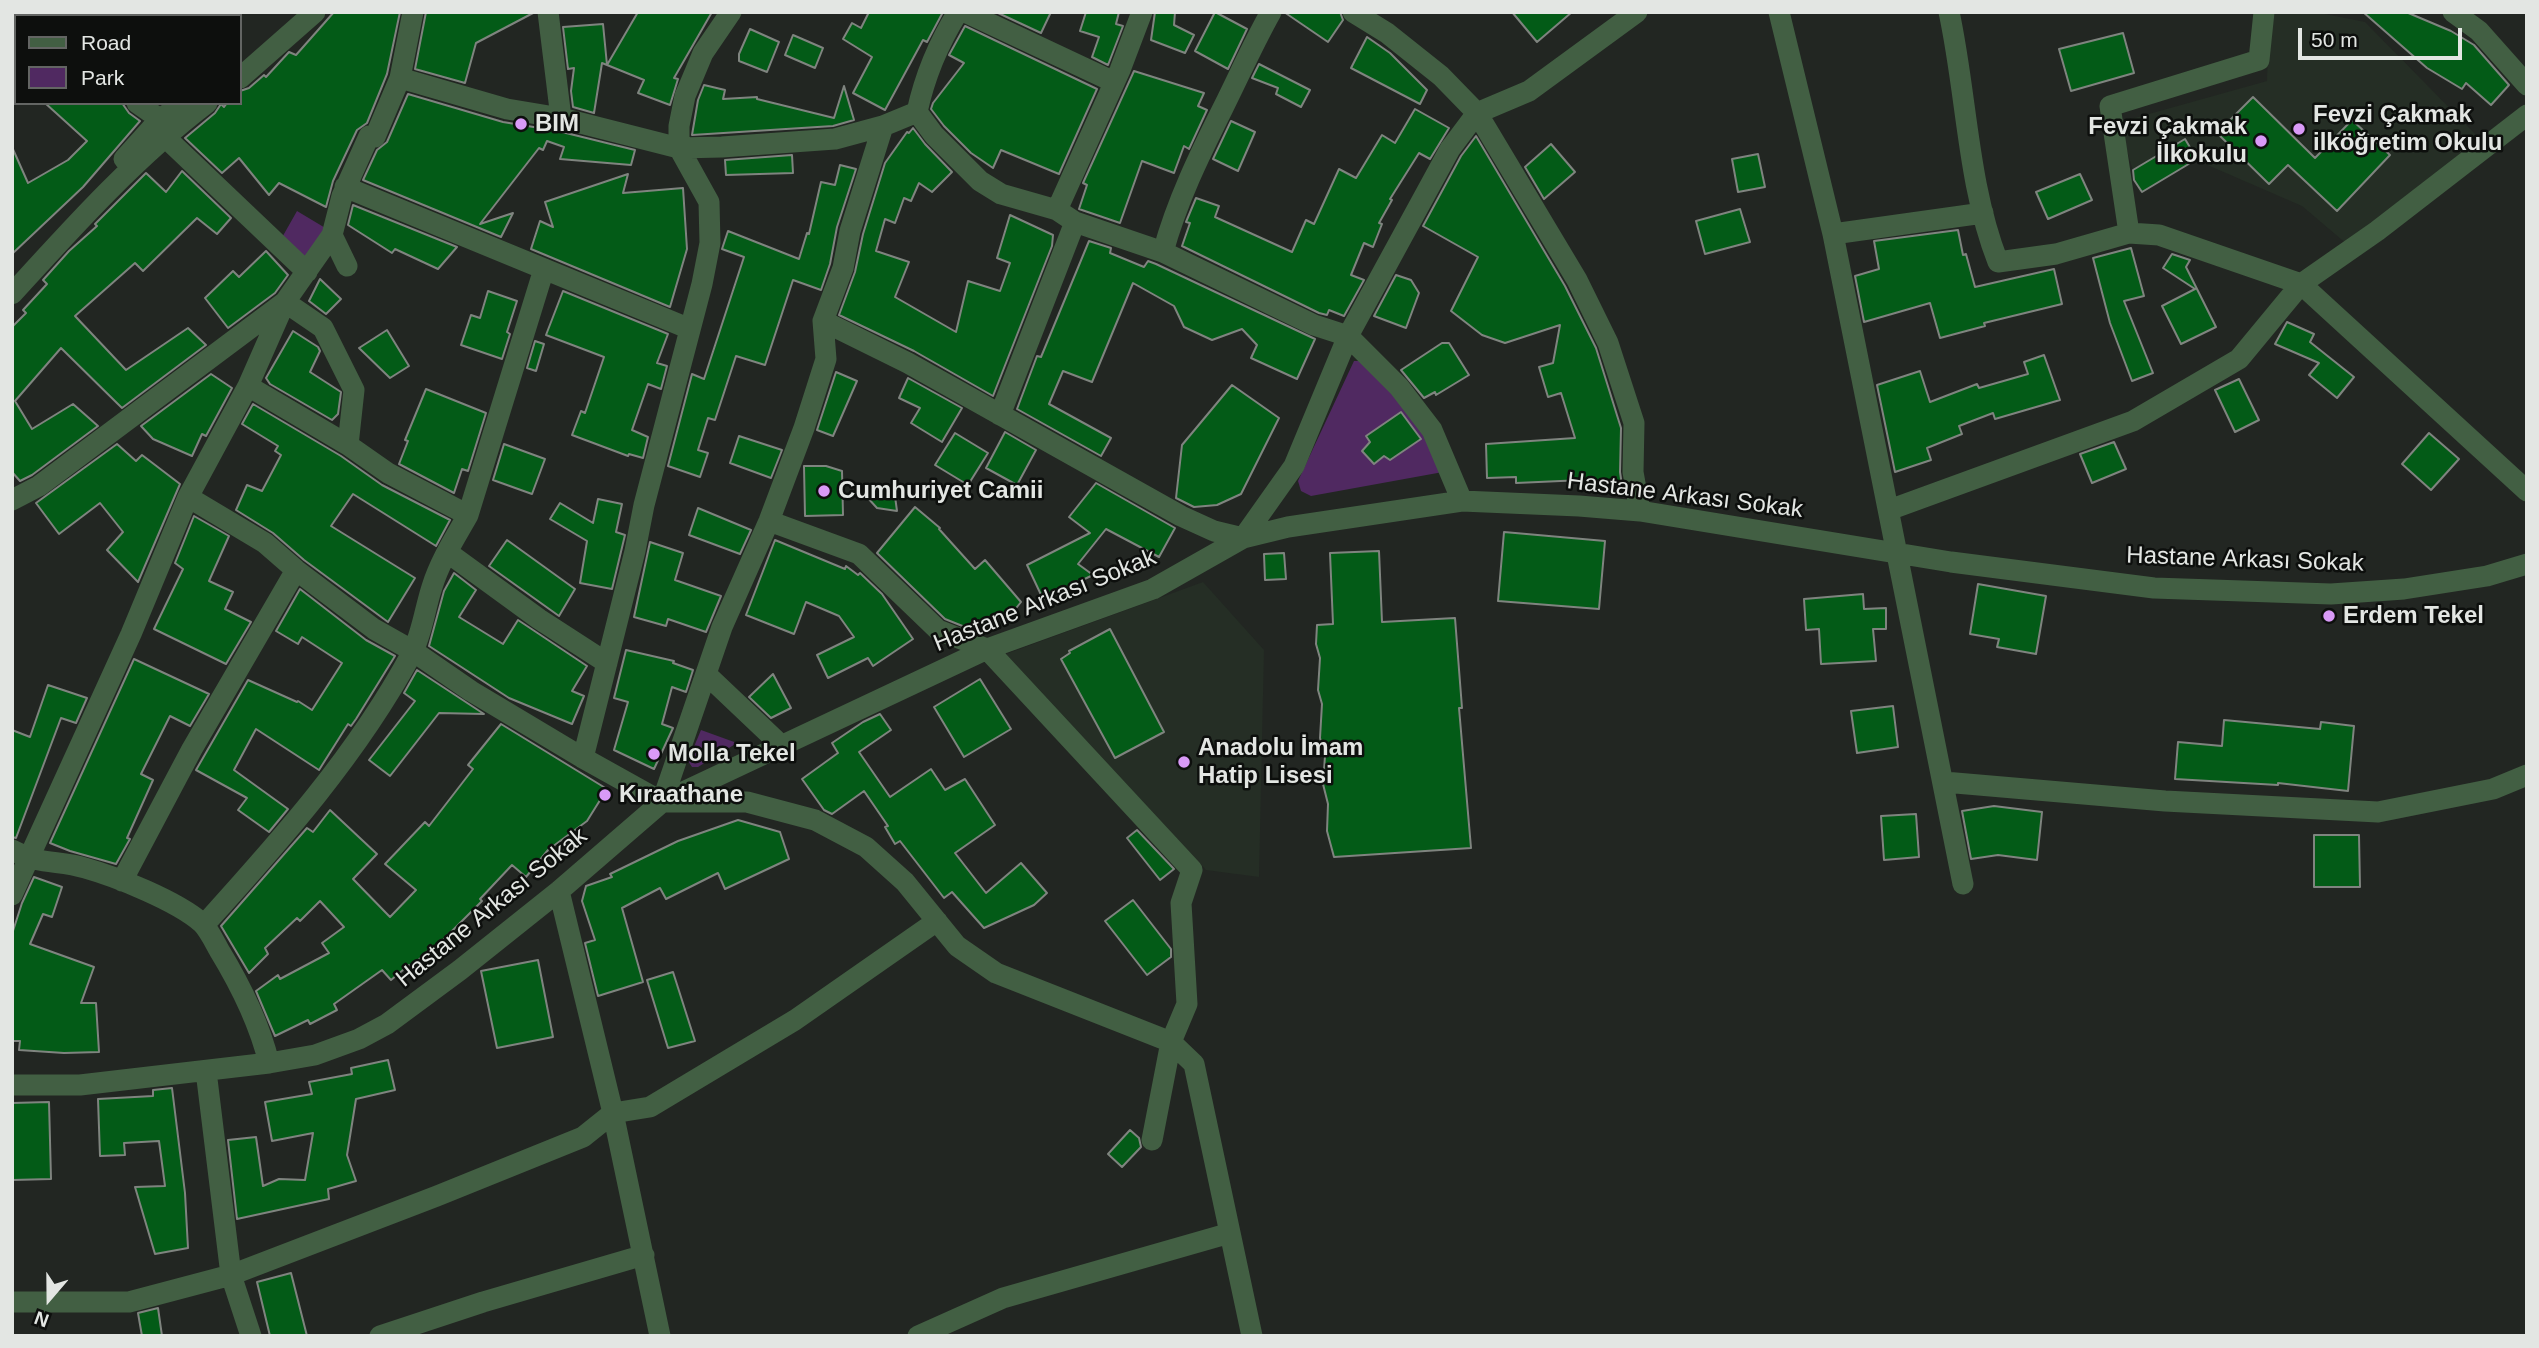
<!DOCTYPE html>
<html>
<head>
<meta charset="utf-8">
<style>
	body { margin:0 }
	#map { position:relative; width:2539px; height:1348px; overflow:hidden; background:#222622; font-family:Helvetica,sans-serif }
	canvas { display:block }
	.frame { position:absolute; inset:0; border:14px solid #e3e6e3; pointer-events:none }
	.legend { position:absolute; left:14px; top:14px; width:228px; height:91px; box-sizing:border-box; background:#0d0f0d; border:2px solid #636563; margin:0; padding:9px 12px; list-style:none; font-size:21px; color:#e3e6e3 }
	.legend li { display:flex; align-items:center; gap:14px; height:35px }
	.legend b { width:35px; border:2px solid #636563 }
	.north { position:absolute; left:14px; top:1264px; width:70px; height:70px; -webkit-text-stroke:5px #0d0f0d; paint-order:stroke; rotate:200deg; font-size:19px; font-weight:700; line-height:28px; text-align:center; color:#e3e6e3 }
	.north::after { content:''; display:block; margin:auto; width:24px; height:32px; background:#e3e6e3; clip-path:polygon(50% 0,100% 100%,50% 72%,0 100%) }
	.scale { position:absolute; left:2298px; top:28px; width:164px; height:32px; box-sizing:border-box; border:4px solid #e3e6e3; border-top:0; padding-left:9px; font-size:21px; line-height:24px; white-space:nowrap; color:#e3e6e3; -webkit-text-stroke:5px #0d0f0d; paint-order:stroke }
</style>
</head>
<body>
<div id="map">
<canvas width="2539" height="1348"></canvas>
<div class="frame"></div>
<ul class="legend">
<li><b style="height:9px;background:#425f43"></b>Road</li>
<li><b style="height:19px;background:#502961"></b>Park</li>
</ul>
<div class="north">N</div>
<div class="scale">50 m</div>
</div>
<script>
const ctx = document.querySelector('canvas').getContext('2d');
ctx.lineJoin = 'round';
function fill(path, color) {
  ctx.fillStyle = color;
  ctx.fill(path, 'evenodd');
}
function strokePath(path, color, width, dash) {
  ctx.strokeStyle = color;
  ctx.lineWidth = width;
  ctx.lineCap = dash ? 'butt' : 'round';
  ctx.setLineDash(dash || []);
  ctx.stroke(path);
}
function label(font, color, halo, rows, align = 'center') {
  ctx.font = font + ' Helvetica,sans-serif';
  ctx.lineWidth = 5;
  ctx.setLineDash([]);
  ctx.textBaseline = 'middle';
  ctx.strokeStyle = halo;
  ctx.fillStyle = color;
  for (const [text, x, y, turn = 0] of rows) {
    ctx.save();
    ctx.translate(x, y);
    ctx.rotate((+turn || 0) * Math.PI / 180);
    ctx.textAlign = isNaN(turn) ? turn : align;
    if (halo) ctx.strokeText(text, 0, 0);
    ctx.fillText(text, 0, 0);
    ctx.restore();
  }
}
fill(new Path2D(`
	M2269 12H2315L2365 22 2480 139 2348 245 2302 206 2189 157 2139 192 2124 140 2131 119 2267 81Z
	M1203 582 1264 650 1259 877 1206 870 1006 654Z`), '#252e25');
fill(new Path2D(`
	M297 211 327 229 309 259 280 241Z
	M1354 361H1361L1403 405 1426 436 1443 472 1311 496 1301 491 1298 481Z
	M701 730 737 743 698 767H692L688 761Z`), '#502961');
const building = new Path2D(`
	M334 12H400L387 74 367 123 357 130 333 181 326 207 279 183 269 195 239 158 222 173 185 138 215 113 221 104 224 107 227 103H240V91L249 88 264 75 266 77 289 52 296 55Z
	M426 12H535L476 43 465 83 415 69Z
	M638 12H712L674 78 678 79 670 105 638 93 644 80 607 65Z
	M869 12H943L927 42 923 40 885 110 853 93 872 57 843 39 852 23 861 28Z
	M996 12H1051L1041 33Z
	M1086 12H1119L1116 24 1123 26 1108 65 1092 57 1099 37 1080 31Z
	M1155 12H1175L1174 25 1194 35 1185 53 1151 40Z
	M1215 12 1247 29 1228 69 1195 51Z
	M1284 12H1340L1343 20 1328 42Z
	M1512 12H1572L1537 42Z
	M2363 12H2406L2451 31 2474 45 2509 85 2491 105 2466 83 2462 89 2427 68Z
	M603 24 607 65 602 63 594 113 573 107 571 91 574 68 568 69 563 27Z
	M965 26 1097 89 1059 174 1001 150 993 168 971 153 944 126 931 109 933 103 964 63 949 55Z
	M750 29 779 42 767 72 739 61V54Z
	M2123 33 2134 73 2071 91 2059 49Z
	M793 35 823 48 815 68 785 55Z
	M1367 37 1390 53 1427 90 1420 104 1351 68Z
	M1259 64 1310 90 1301 107 1276 94 1278 88 1252 78Z
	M1134 71 1204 93 1198 106 1207 110 1189 149 1184 146 1174 173 1142 161 1120 223 1079 209 1087 185 1083 183Z
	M704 85 725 90 723 99 757 97V99L834 118 844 86 854 120 833 126 692 135 698 100Z
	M408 94 503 122 558 131 635 150 631 165 560 159 564 147 547 141 543 150 539 148 480 224 513 213 501 237 363 180 377 150 387 142Z
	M2253 97 2315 158 2352 120 2390 155 2337 211 2288 165 2269 184 2217 133Z
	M45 103H122L129 113 140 121 83 187 12 254V147L28 183 68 160 87 141Z
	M1415 109 1449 128 1430 159 1419 153 1390 199 1392 200 1379 223 1382 224 1373 247 1364 243 1351 275 1364 280 1344 316 1329 310 1327 315 1319 313 1182 246 1190 223 1186 222 1196 198 1219 206 1215 217 1292 252 1306 220 1314 224 1339 169 1356 178 1382 135 1395 143Z
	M1231 121 1255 132 1238 171 1213 159Z
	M913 128 925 144 952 172 932 192 919 183 911 201 904 198 895 223 885 219 876 251 909 262 895 297 956 332 968 281 1000 291 1010 263 997 258 1010 215 1053 235 1052 246 993 396 914 351 839 315 855 272 863 234 885 163 907 132 909 133Z
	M1476 136 1565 286 1596 348 1621 428 1620 472 1622 486 1583 488V480L1516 483V477L1487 478 1486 444 1575 438 1561 393 1548 397 1539 367 1553 363 1560 325 1505 343 1482 335 1451 311 1478 257 1423 226 1461 156Z
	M2185 139 2197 159 2142 192 2134 180 2133 170Z
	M1551 144 1575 172 1544 199 1525 167Z
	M1758 154 1765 187 1738 192 1732 159Z
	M792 155 793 173 726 175 725 160Z
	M840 165 856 169 837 227 830 264 821 290 793 280 765 365 736 356 715 420 708 418 698 450 708 453 700 477 668 466 692 374 704 379 744 257 722 249 728 231 799 259 807 233 809 234 821 182 835 185Z
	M182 171 231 218 217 234 197 218 143 271 135 263 75 316 126 370 188 328 206 345 122 408 61 348 15 401 32 429 73 404 98 426 32 475 20 481 12 472V327L26 313 23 310 47 284 43 280 69 251 97 226 95 224 146 173 166 192Z
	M628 174 623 193 683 188 687 249 670 307 531 249 540 221 553 227 545 202Z
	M2080 174 2092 200 2048 219 2036 192Z
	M353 205 457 247 438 269 395 249 392 253 348 225Z
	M1740 209 1750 242 1705 254 1696 221Z
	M1958 230 1963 255 1966 254 1975 287 2054 269 2062 304 1984 323 1985 326 1940 338 1930 303 1864 322 1855 276 1879 269 1874 241Z
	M1089 241 1111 248 1110 253 1144 267 1148 261 1156 264 1315 339 1297 379 1251 358 1257 345 1242 329 1212 340 1184 327 1174 306 1133 283 1092 382 1063 371 1049 404 1111 438 1101 456 1017 409 1037 356 1041 357Z
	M2131 248 2144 296 2124 301 2153 373 2132 381 2110 323 2093 258Z
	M266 251 288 275 275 293 228 328 205 298 233 271 239 277Z
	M2172 254 2190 260 2186 267 2216 327 2181 344 2162 306 2195 289 2163 268Z
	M1396 275 1411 280 1419 293 1406 328 1374 316Z
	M320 279 341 299 326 314 309 301Z
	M488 291 517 301 507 332 510 334 502 359 461 345 471 315 480 318Z
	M563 291 668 334 657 363 667 366 661 389 648 384 632 430 648 437 643 458 629 454 628 456 572 435 581 411 585 413 604 357 546 335Z
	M2287 322 2314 334 2310 342 2354 377 2337 398 2309 375 2319 363 2275 344Z
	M387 330 409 366 390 378 359 348Z
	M293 331 318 347 320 351 310 372 341 392 338 414 332 420 270 384 266 378Z
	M535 341 544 344 536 371 527 368Z
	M1442 343H1449L1469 375 1436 395 1435 392 1424 398 1401 370Z
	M2044 355 2060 400 1995 419 1993 413 1959 426 1962 434 1927 448 1931 460 1895 472 1877 385 1920 371 1930 402 1977 384 1979 388 2028 374 2024 362Z
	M836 372 857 381 833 436 817 430Z
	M211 374 232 388 206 436 202 434 192 456 153 439 141 426Z
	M908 378 962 408 942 442 911 423 920 408 899 398Z
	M2239 379 2259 420 2235 432 2215 390Z
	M1232 385 1279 418 1241 494 1217 505 1194 507 1176 498 1182 445Z
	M426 389 486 413 468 471 462 469 454 493 399 464 408 441 405 440Z
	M253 404 341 456 382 485 450 520 436 546 353 494 331 526 415 578 388 622 304 560 273 533 236 510 247 485 262 491 281 455 275 451 278 446 242 424Z
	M1401 412 1421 439 1390 460 1384 456 1374 464 1362 451 1370 442 1366 436Z
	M1005 432 1036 450 1017 485 986 468Z
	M955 433 988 453 968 485 935 465Z
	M2429 433 2459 459 2431 490 2402 464Z
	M739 436 782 450 771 478 730 463Z
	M2114 442 2126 469 2092 483 2080 454Z
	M117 444 136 461 142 455 180 484 138 582 107 550 123 532 100 503 59 534 36 503Z
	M504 444 545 459 532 494 493 480Z
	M804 466H826L842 471 843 515 805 516Z
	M1096 483 1175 528 1159 557 1106 529 1078 564 1093 575 1043 599 1027 565 1090 533 1069 517Z
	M878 484 894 489 897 511 877 508 866 496Z
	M598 499 622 504 616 532 625 535 612 589 580 583 587 541 550 519 560 503 593 523Z
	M915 507 940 528 939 529 975 569 985 560 1021 602 1013 612 965 627 945 619 877 553Z
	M698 508 751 530 740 554 689 535Z
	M194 516 229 536 209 581 233 592 225 609 251 622 226 664 154 629 183 569 175 563Z
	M1504 532 1605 541 1599 609 1498 601Z
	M507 540 575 589 559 616 489 566Z
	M775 540 845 569 846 566 858 575 860 573 882 594 913 639 873 666 868 658 828 678 817 655 854 637 839 616 806 602 794 634 746 615Z
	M650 542 683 553 675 580 721 596 706 632 668 619 666 626 634 617Z
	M1379 551 1382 622 1455 618 1462 708H1459L1471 848 1334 857 1327 831 1328 804 1323 784 1325 756 1320 738 1322 704 1318 690 1320 658 1316 644 1317 625 1333 624 1330 553Z
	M1284 553 1286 579 1265 580 1264 554Z
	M454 573 476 590 459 617 503 644 518 620 587 666 572 691 584 696 572 724 509 698 429 646 444 591Z
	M1978 584 2046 596 2036 654 1997 647 1999 639 1970 634Z
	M300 589 366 640 395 656 356 719 351 726 348 724 319 770 256 729 234 770 288 809 269 832 238 810 247 798 196 770 248 680 297 702 298 701 312 710 342 663 302 637 298 644 276 631Z
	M1863 594 1864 609 1886 608V629H1873L1876 661 1821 664 1819 629 1806 630 1804 599Z
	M1110 629 1164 732 1115 758 1061 659 1070 653 1069 651Z
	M626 650 674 661 673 663 693 670 686 692 672 687 662 724 673 728 654 769 614 750 628 702 614 698Z
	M134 659 209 694 190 726 170 716 141 774 153 780 127 838 130 839 116 864 70 851 50 843Z
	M417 670 484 714 439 713 390 776 369 760 415 701 404 693Z
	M773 674 791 708 771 718 749 697Z
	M980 679 1011 729 964 757 934 707Z
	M48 685 87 698 76 723 61 718 16 838 12 837V730L30 737Z
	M1893 706 1898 747 1857 753 1851 711Z
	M880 714 891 730 859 752 890 797 931 769 945 790 965 779 995 825 955 853 986 893 1021 863 1047 893 1034 905 984 928 952 892 944 898 900 841 895 844 885 827 888 826 864 791 832 814 824 810 802 779 838 753 832 743 863 722Z
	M2224 720 2320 729 2321 722 2354 726 2348 791 2278 783V785L2175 779 2178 742 2222 746Z
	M501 724 607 789 587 821 548 850 526 877 512 865 480 899 482 901 430 953 428 951 411 967 409 965 391 980 382 970 334 1004 337 1010 310 1024 308 1020 275 1036 256 991 278 975 280 979 329 953 322 943 344 927 320 901 300 921 297 918 265 948 268 954 249 973 221 926 307 828 313 832 330 810 377 854 353 879 390 917 416 890 385 864 425 822 429 826 473 769 468 765Z
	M1994 806 2042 812 2037 860 1998 855 1971 859 1962 811Z
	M1916 814 1919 857 1884 860 1881 816Z
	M738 820 780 832 789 859 725 889 718 873 666 899 660 888 622 908 643 982 598 996 585 943 595 940 582 901 586 886 612 877 610 874 678 841Z
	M1137 830 1174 869 1160 880 1127 838Z
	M2314 835H2359L2360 887H2314Z
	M34 877 62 887 52 917 43 914 30 944 94 967 81 1003H96L99 1052 64 1053 19 1050 20 1041H12V934L22 903Z
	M1133 900 1171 949V957L1147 975 1105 921Z
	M538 960 553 1037 497 1048 481 971Z
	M673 972 695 1041 668 1048 647 980Z
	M388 1060 395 1090 356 1099 347 1155 356 1181 328 1189 329 1199 237 1219 228 1140 256 1137 263 1186 279 1179 305 1180 313 1133 272 1141 265 1102 312 1094 309 1082 352 1074 351 1068Z
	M172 1088 185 1193 188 1248 155 1254 135 1187 165 1186 159 1141 124 1143 125 1155 100 1156 98 1099 153 1096V1090Z
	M49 1102 51 1179 12 1180V1103Z
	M1130 1130 1139 1138 1141 1147 1122 1167 1108 1154Z
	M291 1273 307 1336H270L257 1282Z
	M158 1308 162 1336H142L138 1313Z`);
fill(building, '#035b17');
strokePath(building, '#7f847f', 2);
strokePath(new Path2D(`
	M13 12 16 16
	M548 12 561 118
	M958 12C938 44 925 75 917 112L934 135 980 181 1001 194 1057 210 1075 222 1163 252 1314 325 1348 336 1399 387 1432 430 1462 501
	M965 12 1114 82
	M1353 12 1387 33 1441 76 1477 113 1577 280 1608 343 1634 423 1633 472 1640 511
	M1779 12 1833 234 1963 884
	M1949 12C1967 95 1967 183 1998 262L2056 254 2129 233 2159 235 2301 284 2527 491
	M2453 12 2479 31 2527 85
	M240 78 315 12
	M400 78 507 109 561 118 679 148 722 147 835 139 883 126
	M137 103 160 119
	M165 137 307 272
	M124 159 160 119 183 103
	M345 187 690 329
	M1057 210 1120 70 1142 12
	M2129 233 2110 106 2259 60 2264 12
	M1833 234 1983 213
	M332 235 347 266
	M1163 252C1177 201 1199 156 1223 108 1239 76 1253 44 1271 12
	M12 294C73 227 135 158 207 103
	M823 321 908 363 1181 516 1214 531 1243 538 1294 466 1348 336 1450 149 1477 113 1529 91 1637 12
	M248 386 348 445
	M1000 415 1075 222
	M188 497 265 543 296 570 374 629 413 651 471 691 583 758 662 802H747L815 820 866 847 905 882 957 946 996 973 1171 1042 1194 1064 1252 1336
	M12 500 39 486 285 302 323 328 354 390 348 445 388 473 468 515
	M1889 510 2133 421 2239 359 2301 284 2377 231 2527 115
	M769 521 859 554 938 630 987 649 1192 870 1181 903 1187 1004 1171 1042 1152 1140
	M447 552 539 619 607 663
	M706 674 783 747
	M583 758 635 551 644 505 702 284 710 243 709 202 679 148V126L685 96 703 53 731 12
	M1944 782 2165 801 2378 812 2493 789 2527 775
	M662 802 722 627 769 521 804 428 826 359 823 321 843 268 850 231 883 126 917 112
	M12 850C39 865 58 860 85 868 117 877 177 901 202 923 209 930 214 941 219 950 241 986 259 1022 269 1063
	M122 881 192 749 296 570
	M559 891 613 1113 660 1336
	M12 895 131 634 188 497 248 386 285 302 332 235 342 196 369 136 375 137 400 78 413 12
	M204 925C281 840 357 755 412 653 422 634 425 608 432 587 440 561 455 538 468 515L544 269
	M206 1071 231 1275 251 1336
	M12 1085H80L269 1063 315 1055 359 1039 387 1024 460 970 559 891 662 802 987 649 1153 589 1243 538 1288 527 1462 501 1579 506 1640 511 1951 562 2154 588 2331 594 2404 589 2487 576 2527 564
	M12 1302H129L231 1275 437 1196 583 1137 613 1113 650 1107 795 1020 937 921
	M380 1336 483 1302 644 1255
	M918 1336 1003 1298 1230 1233`), '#425f43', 21);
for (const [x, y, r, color] of [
	[521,124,7,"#d99af7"],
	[2299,129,7,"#d99af7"],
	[2261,141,7,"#d99af7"],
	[824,491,7,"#d99af7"],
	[2329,616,7,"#d99af7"],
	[654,754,7,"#d99af7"],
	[1184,762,7,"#d99af7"],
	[605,795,7,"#d99af7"]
]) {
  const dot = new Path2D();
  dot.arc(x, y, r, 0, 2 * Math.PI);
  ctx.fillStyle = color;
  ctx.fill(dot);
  strokePath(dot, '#0d0f0d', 2.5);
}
label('bold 24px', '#e3e6e3', '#0d0f0d', [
	["Fevzi Çakmak",2313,115],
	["ilköğretim Okulu",2313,143],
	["BIM",535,124],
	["Fevzi Çakmak",2247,127,"right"],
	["İlkokulu",2247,155,"right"],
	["Cumhuriyet Camii",838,491],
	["Erdem Tekel",2343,616],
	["Anadolu İmam",1198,748],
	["Hatip Lisesi",1198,776],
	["Molla Tekel",668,754],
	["Kıraathane",619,795]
], 'left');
label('24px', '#e3e6e3', '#0d0f0d', [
	["Hastane Arkası Sokak",1685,496,7],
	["Hastane Arkası Sokak",2245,560,2],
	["Hastane Arkası Sokak",1045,601,-22],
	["Hastane Arkası Sokak",492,908,-39]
]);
</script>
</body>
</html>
